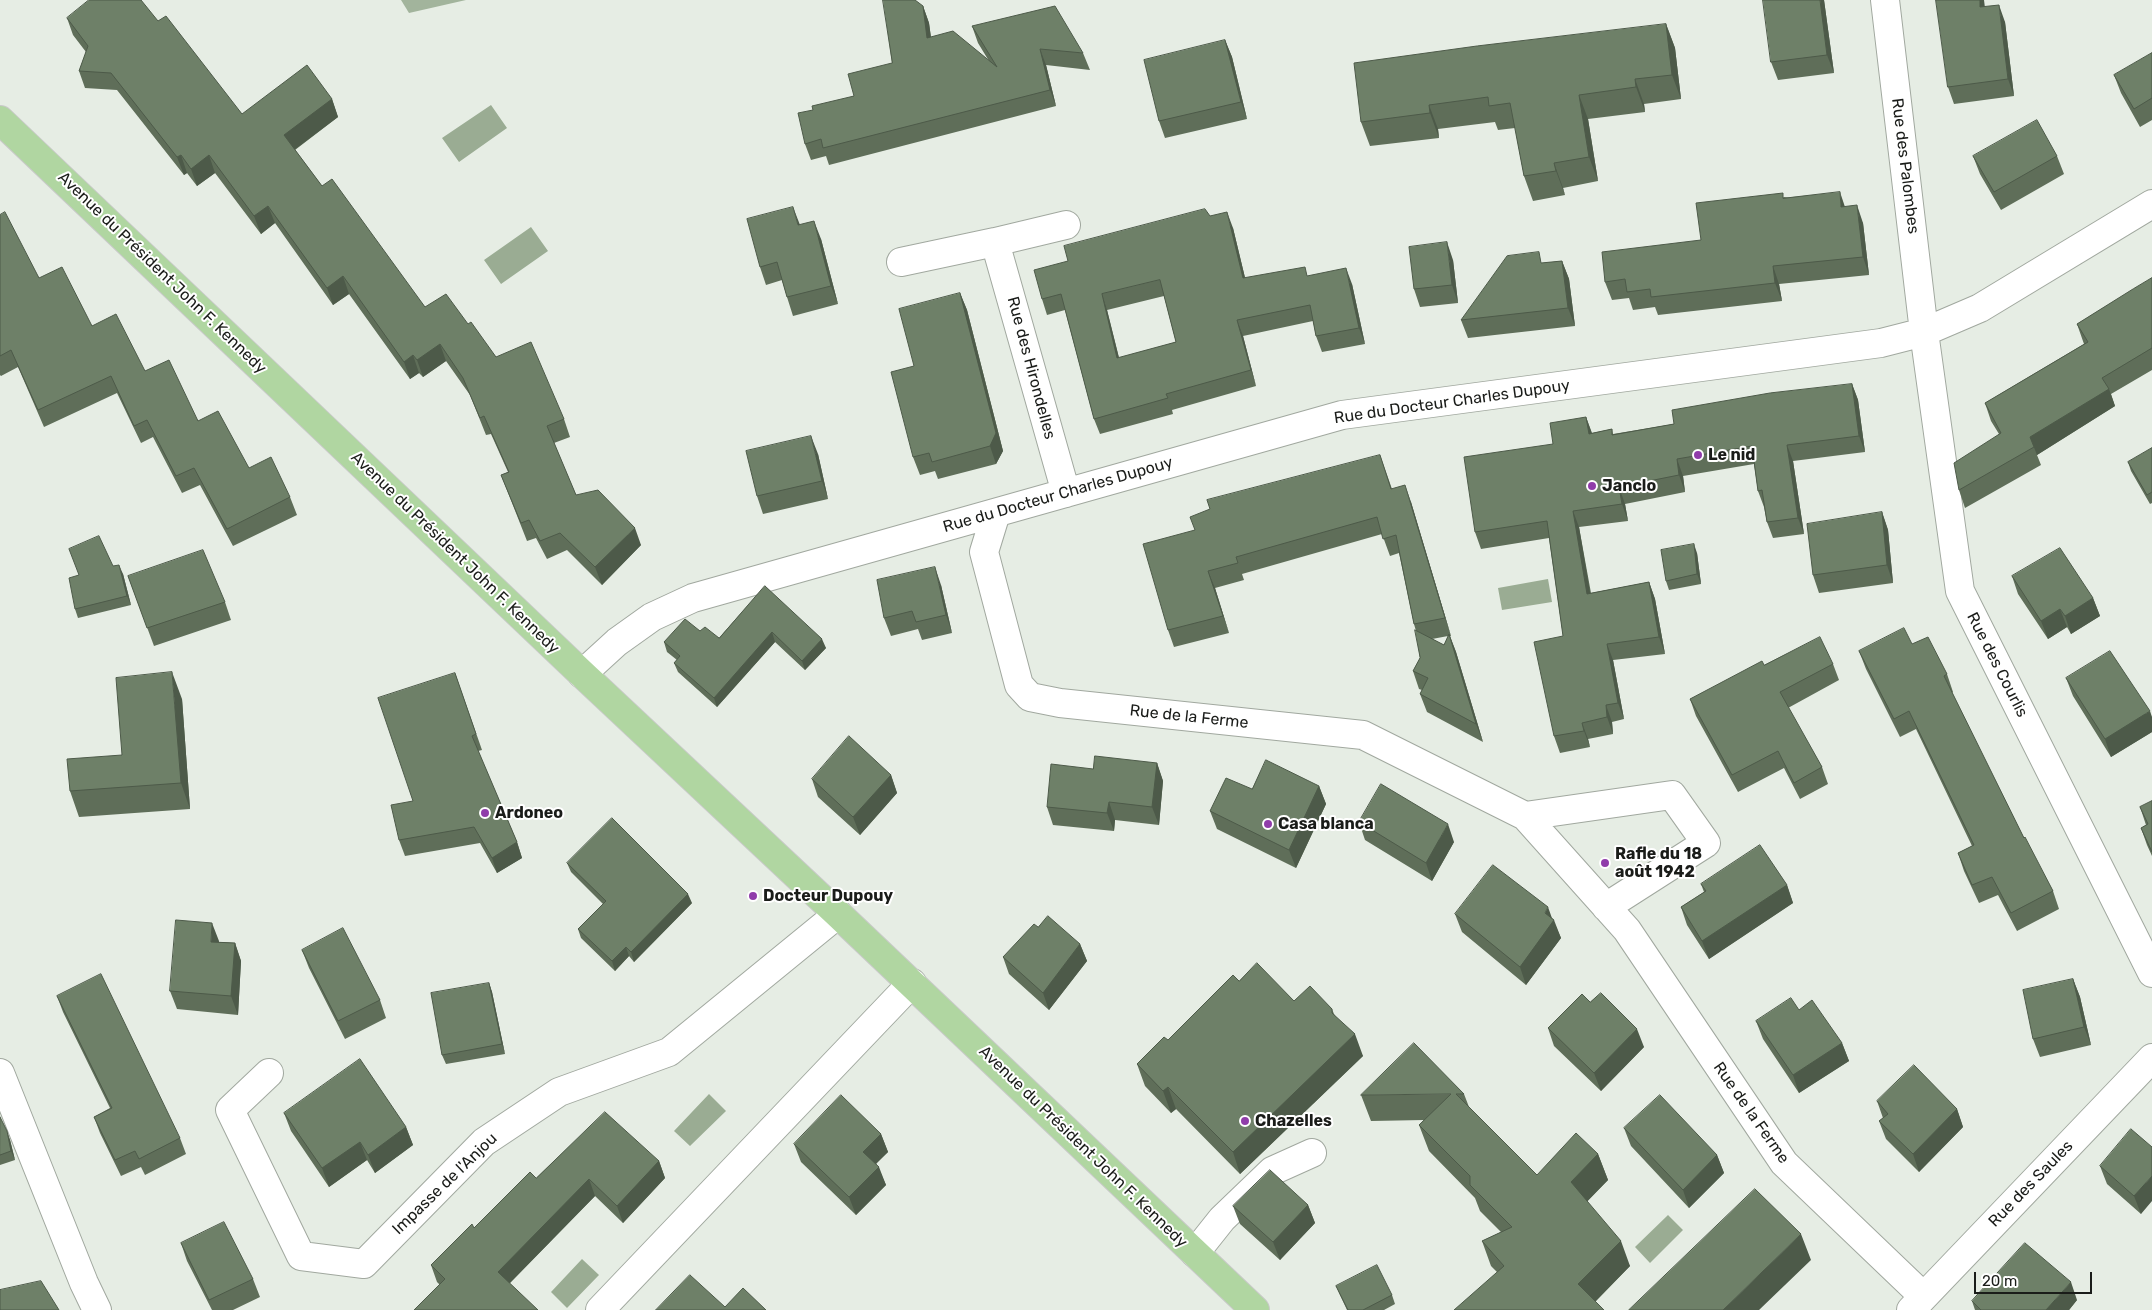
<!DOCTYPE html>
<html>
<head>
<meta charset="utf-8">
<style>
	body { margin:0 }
	#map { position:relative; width:2152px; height:1310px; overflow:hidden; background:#e6ede4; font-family:Rubik,sans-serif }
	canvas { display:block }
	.scale { position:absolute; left:1974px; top:1272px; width:118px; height:22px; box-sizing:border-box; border:2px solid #1a1c19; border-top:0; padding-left:6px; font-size:15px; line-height:18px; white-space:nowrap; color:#1a1c19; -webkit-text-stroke:4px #fff; paint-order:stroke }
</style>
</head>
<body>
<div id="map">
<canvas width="2152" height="1310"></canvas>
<div class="scale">20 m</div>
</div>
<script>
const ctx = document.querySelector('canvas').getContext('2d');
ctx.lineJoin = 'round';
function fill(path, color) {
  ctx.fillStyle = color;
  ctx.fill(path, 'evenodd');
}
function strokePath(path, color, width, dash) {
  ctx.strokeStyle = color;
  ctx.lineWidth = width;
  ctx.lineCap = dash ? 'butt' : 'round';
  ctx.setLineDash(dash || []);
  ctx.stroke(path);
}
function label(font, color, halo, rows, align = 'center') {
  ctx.font = font + ' Rubik,sans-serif';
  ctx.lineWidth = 4;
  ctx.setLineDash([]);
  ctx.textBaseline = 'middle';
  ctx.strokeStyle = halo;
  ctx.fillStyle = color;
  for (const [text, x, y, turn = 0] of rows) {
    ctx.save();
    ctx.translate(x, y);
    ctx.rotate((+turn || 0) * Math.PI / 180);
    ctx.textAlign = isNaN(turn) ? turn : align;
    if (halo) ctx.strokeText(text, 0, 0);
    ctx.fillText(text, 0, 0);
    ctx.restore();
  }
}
fill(new Path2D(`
	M401 0H466L409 13Z`), '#a2b49c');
fill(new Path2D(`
	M491 105 507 128 459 162 442 138Z
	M531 227 548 251 501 284 484 260Z
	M1548 579 1552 602 1502 610 1498 588Z
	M709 1094 726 1111 690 1146 674 1131Z
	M1668 1215 1683 1230 1650 1263 1635 1247Z
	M582 1259 599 1275 567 1308 551 1292Z`), '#9aac93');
const minor = new Path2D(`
	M1885 0 1924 332 1960 591 2152 973
	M995 242 1066 225
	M901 262 995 242 1066 493
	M996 513 984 552 1019 685 1030 697 1060 703 1363 735 1525 816 1627 930 1784 1163 1923 1296
	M582 674 617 642 652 617 693 598 1342 415 1881 343 1924 332 1980 308 2152 204
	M1525 816 1672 795 1706 843 1606 907
	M0 1073 84 1283 97 1310
	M269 1073 230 1110 301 1256 364 1264 484 1142 559 1092 669 1052 838 914
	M1195 1253 1222 1219 1272 1171 1312 1153
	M600 1310 912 983
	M1911 1310 2152 1058`);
const major = new Path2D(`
	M0 120 579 671 838 914 1255 1310`);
strokePath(minor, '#a1a89f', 30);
strokePath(major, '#c8c9c8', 30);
strokePath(minor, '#fff', 28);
strokePath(major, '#b0d6a1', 28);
fill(new Path2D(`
	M1824 0 1834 73 1778 80 1771 62Z
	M1936 0H1984V6L2005 22 2014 96 1954 104 1948 87Z
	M923 6 929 23 931 37 989 61 978 43 972 26 1083 53 1090 70 1046 65 1056 106 829 165 826 156 811 160 805 144 813 110 854 96 892 63Z
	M67 18 158 21 242 114 332 99 338 117 295 150 322 186 425 307 468 324 496 357 564 419 570 437 554 443 576 495 641 545 602 585 567 550 547 559 536 538 527 541 501 475 508 472 491 434 486 435 470 395 446 361 423 377 419 373 410 379 349 294 333 305 275 223 261 234 215 173 197 186 187 173 184 175 117 90 85 88 79 71 86 52 73 35Z
	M1666 24 1675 48 1681 99 1644 104 1645 112 1588 119 1598 181 1563 188 1565 195 1533 201 1524 176 1515 128 1498 130 1495 122 1438 129 1439 138 1370 146 1361 122Z
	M1225 40 1232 57 1247 119 1165 138 1159 121Z
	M2152 53V120L2140 127 2121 93 2114 75Z
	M1973 156H2057L2064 174 2001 210 1980 174Z
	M1784 197 1845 207 1863 223 1869 275 1779 284 1782 301 1658 315 1655 307 1633 310 1629 298 1612 300 1605 282 1701 240Z
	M0 215 39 278 92 326 145 371 249 468 290 497 297 515 233 546 200 485 182 493 153 437 141 443 117 393 44 427 18 367 1 376 0 375Z
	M1210 216 1233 228 1245 278 1308 276 1352 284 1365 344 1322 352 1316 336 1313 321 1243 336 1256 386 1172 410 1173 414 1100 434 1094 419 1065 310 1047 315 1042 299 1068 261ZM1164 296 1176 342 1119 358 1107 310Z
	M800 225 821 239 838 304 793 316 787 297 782 280 766 285 760 267Z
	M1453 260 1458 303 1420 307 1414 289Z
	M1562 261 1569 279 1575 326 1468 338 1461 320 1543 263Z
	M2152 278V370L2111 394 2115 406 2037 455 2041 465 1965 508 1959 490 1999 434 1991 421 1985 403 2084 344 2077 324Z
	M960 293 967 310 1003 451 996 464 938 479 935 471 920 475 913 457 914 366Z
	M1852 384 1858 400 1865 452 1793 461 1804 534 1773 538 1767 522 1764 507 1758 491 1754 464 1683 476 1685 492 1625 504 1628 521 1579 527 1591 593 1649 582 1655 599 1665 654 1613 660 1624 719 1612 722 1613 734 1588 739 1590 747 1560 753 1554 736 1563 636 1549 538 1481 549 1475 532 1553 444 1586 417 1592 433 1612 429 1613 434 1674 424Z
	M2152 448V503L2150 504 2131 471 2128 462Z
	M818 454 828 499 763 514 757 496Z
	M1380 455 1392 489 1411 502 1451 636H1450L1456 652 1483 742 1427 712 1420 694 1422 690 1419 689 1413 671 1420 658 1416 631 1414 624 1399 553 1390 556 1382 534 1242 574 1244 580 1215 588 1229 633 1174 647 1168 630 1195 530ZM1448 636 1444 645 1432 639Z
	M1882 512 1888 530 1893 583 1819 593 1813 575Z
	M1697 553 1701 584 1669 590 1666 581Z
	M113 566 123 574 131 605 78 618 75 609Z
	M128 576 225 602 231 620 154 646Z
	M2012 576 2093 598 2100 616 2071 634 2067 627 2048 639 2018 594Z
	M941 585 952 633 922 640 918 629 891 636 884 618Z
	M765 586 826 648 805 670 775 642 717 707 678 672 674 663 677 660 667 652 664 642 700 631 719 638Z
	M1912 644 1947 674 1953 692 1952 693 2024 838 2053 891 2059 909 2017 931 1998 895 1979 903 1964 871 1958 853 1972 846 1916 729 1900 737 1866 669 1859 651Z
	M1833 664 1839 680 1788 708 1822 767 1828 784 1800 799 1784 768 1738 792 1696 716 1690 699 1764 665Z
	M455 673 482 750 478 751 517 842 522 858 497 873 480 843 405 856 399 840 413 801Z
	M2066 678 2152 717V732L2111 757 2073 696Z
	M182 699 190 809 79 817 70 791 122 755Z
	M1157 763 1163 781 1159 825 1115 820 1114 831 1053 825 1047 807 1093 769Z
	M891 775 897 793 860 835 818 797 812 779Z
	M1319 786 1326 804 1296 868 1217 829 1210 811 1252 789Z
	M2152 801V856L2147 845 2141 828 2146 825 2140 807Z
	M1359 822 1454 842 1432 881 1365 840Z
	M567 863 692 903 634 962 629 956 615 971 581 938 578 929 603 904 571 872Z
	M1701 884 1787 885 1793 903 1709 959 1687 925 1681 907 1704 892Z
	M1455 914 1552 918 1561 938 1526 985 1462 932Z
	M1038 927 1080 944 1087 961 1049 1010 1009 974 1003 957Z
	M219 942 235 943 241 961 238 1015 177 1009 170 991Z
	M302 950 380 1000 386 1018 345 1039 309 968Z
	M2073 979 2080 997 2091 1045 2040 1057 2033 1039Z
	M1239 981 1294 1001 1332 1009 1334 1014 1363 1056 1240 1174 1176 1109 1171 1113 1145 1086 1137 1064 1168 1040Z
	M489 983 492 992 505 1054 446 1064 442 1055Z
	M57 996 180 1138 186 1154 145 1175 141 1167 121 1176 100 1133 94 1117 110 1108 63 1012Z
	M1590 1002 1644 1047 1601 1091 1554 1046 1548 1028Z
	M1799 1010 1842 1043 1849 1061 1799 1093 1763 1039 1756 1021Z
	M1464 1094 1469 1107 1537 1175 1598 1154 1608 1180 1587 1201 1630 1266 1596 1301 1497 1272 1491 1266 1482 1241 1501 1232 1480 1211 1475 1198 1429 1151 1419 1125 1424 1120 1371 1121 1361 1095Z
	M1877 1101 1957 1109 1963 1127 1919 1172 1886 1139 1879 1121 1883 1118Z
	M284 1113 406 1127 413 1145 375 1173 367 1160 329 1187 291 1131Z
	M0 1117 10 1140 15 1160 0 1165Z
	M1624 1128 1717 1155 1724 1173 1689 1208 1631 1146Z
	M881 1134 888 1152 876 1163 886 1185 856 1215 801 1162 794 1144Z
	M2152 1147 2141 1214 2107 1184 2100 1166Z
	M659 1161 665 1178 623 1223 595 1196 510 1283 439 1284 437 1282 431 1265 474 1228 536 1178Z
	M1308 1205 1315 1223 1280 1260 1240 1224 1233 1206Z
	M181 1243 253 1279 260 1297 233 1310H212L187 1261Z
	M1336 1286 1392 1295 1395 1304 1384 1310H1347L1340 1295Z
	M2077 1300 2069 1310H1975L1972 1301Z`), '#5f6e59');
fill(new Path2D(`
	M1820 0H1824L1834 73 1827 55Z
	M1980 0H1984L1987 24 1980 7Z
	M1999 5 2005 22 2014 96 2008 79Z
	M923 6 929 23 933 54 927 38Z
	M1666 24 1675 48 1681 99 1672 75Z
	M1225 40 1232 57 1247 119 1241 102Z
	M1040 49 1046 65 1056 106 1050 90Z
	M1635 79 1644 104 1645 112 1636 87Z
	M1579 95 1588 119 1598 181 1589 157Z
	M332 99 338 117 290 153 284 135Z
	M1429 105 1438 129 1439 138 1430 113Z
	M181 155 187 173 184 175 177 157Z
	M209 155 215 173 197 186 191 169Z
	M1554 163 1563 188 1565 195 1556 171Z
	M1840 192 1846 210 1841 207Z
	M1857 205 1863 223 1869 275 1863 257Z
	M268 206 275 223 261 234 254 216Z
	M793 207 800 225H798Z
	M1227 212 1233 228 1249 294 1243 278Z
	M814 221 821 239 838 304 831 286Z
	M1447 242 1453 260 1458 303 1452 285Z
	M1562 261 1569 279 1575 326 1568 308Z
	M1773 266 1779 284 1782 301 1775 283Z
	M1346 268 1352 284 1365 344 1359 328Z
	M343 276 349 294 333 305 327 288Z
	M960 293 967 310 1003 451 996 464 990 446Z
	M1102 294 1107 310 1123 374 1117 358Z
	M1237 320 1243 336 1256 386 1251 370Z
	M440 344 446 361 423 377 417 360Z
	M413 355 419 373 410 379 404 362Z
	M1852 384 1858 400 1865 452 1859 436Z
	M2109 389 2115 406 2037 455 2030 437Z
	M1586 417 1592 434H1589Z
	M811 436 818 454 828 499 822 481Z
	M1787 445 1793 461 1804 534 1798 518Z
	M1677 459 1683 476 1685 492 1679 475Z
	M1405 485 1411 502 1451 636 1445 618Z
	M1619 487 1625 504 1628 521 1622 504Z
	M1573 511 1579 527 1593 610 1587 594Z
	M1882 512 1888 530 1893 583 1887 565Z
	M635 528 641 545 602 585 595 567Z
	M1694 544 1697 553 1701 584 1697 574Z
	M119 565 123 574 131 605 127 596Z
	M935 567 941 585 952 633 946 615Z
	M1208 571 1215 588 1229 633 1223 616Z
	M1649 582 1655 599 1665 654 1659 637Z
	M2093 598 2100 616 2071 634 2065 616Z
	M2060 609 2067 627 2048 639 2041 621Z
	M772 632 775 642 717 707 714 698Z
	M1449 634 1456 652 1483 742 1476 724Z
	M822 639 826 648 805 670 802 661Z
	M1607 644 1613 660 1624 719 1618 703Z
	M172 672 182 699 190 809 181 783Z
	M1606 705 1612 722 1613 734 1607 717Z
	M2150 711 2152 717V732L2111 757 2105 739Z
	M1582 723 1588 739 1590 747 1584 731Z
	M1157 763 1163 781 1159 825 1152 807Z
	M891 775 897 793 860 835 853 817Z
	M1319 786 1326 804 1296 868 1289 850Z
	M1109 802 1115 820 1114 831 1107 813Z
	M1448 824 1454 842 1432 881 1426 863Z
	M517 842 522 858 497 873 492 858Z
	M1787 885 1793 903 1709 959 1702 941Z
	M688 894 692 903 634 962 631 952Z
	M1548 907 1553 921 1554 920 1561 938 1526 985 1520 967Z
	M212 923 219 941 218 960 211 942Z
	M235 943 241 961 238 1015 231 996Z
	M1080 944 1087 961 1049 1010 1043 993Z
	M626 947 629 956 615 971 612 961Z
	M2073 979 2080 997 2091 1045 2084 1027Z
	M489 983 492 992 505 1054 502 1044Z
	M1637 1029 1644 1047 1601 1091 1594 1073Z
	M1355 1034 1363 1056 1240 1174 1233 1152Z
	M1842 1043 1849 1061 1799 1093 1793 1075Z
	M1168 1087 1176 1109 1171 1113 1163 1091Z
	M1957 1109 1963 1127 1919 1172 1913 1154Z
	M406 1127 413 1145 375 1173 368 1155Z
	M7 1131 10 1140 15 1160 11 1151Z
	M881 1134 888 1152 870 1170 863 1152Z
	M360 1142 367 1160 329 1187 322 1168Z
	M1598 1154 1608 1180 1581 1208 1571 1182Z
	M1717 1155 1724 1173 1689 1208 1683 1190Z
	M659 1161 665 1178 623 1223 617 1206Z
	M879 1167 886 1185 856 1215 849 1197Z
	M2152 1176V1201L2141 1214 2134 1196Z
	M589 1179 595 1196 504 1289 498 1272Z
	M1308 1205 1315 1223 1280 1260 1273 1242Z
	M1801 1234 1811 1260 1759 1310H1723Z
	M1621 1241 1630 1266 1588 1309 1578 1284Z
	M2071 1282 2077 1300 2069 1310H2046Z`), '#4d5a49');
const building = new Path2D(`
	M89 0H141L158 21 166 16 242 114 307 65 332 99 284 135 322 186 332 179 425 307 446 294 468 324 471 322 496 357 531 342 564 419 547 426 576 495 598 490 635 528 595 567 560 533 540 541 529 520 521 523 501 475 509 472 484 416 480 418 463 378 440 344 417 360 413 355 404 362 343 276 327 288 268 206 254 216 209 155 191 169 181 155 177 157 111 73 79 71 88 46 67 18Z
	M883 0H915L923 6 927 38 953 31 997 67 972 26 1055 6 1083 53 1040 49 1050 90 823 148 821 139 805 144 798 113 813 110 812 106 854 96 848 74 892 63Z
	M1763 0H1820L1827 55 1771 62Z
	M1936 0H1980V7L1999 5 2008 79 1948 87Z
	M1666 24 1672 75 1635 79 1636 87 1579 95 1589 157 1554 163 1556 171 1524 176 1510 103 1489 106 1488 97 1429 105 1430 113 1361 122 1354 63 1477 46Z
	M1225 40 1241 102 1159 121 1144 60Z
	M2152 53V98L2134 109 2114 75Z
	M2037 120 2057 156 1994 192 1973 156Z
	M1840 192 1841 207 1857 205 1863 257 1773 266 1775 283 1651 297 1650 289 1627 292 1625 279 1605 282 1602 252 1701 240 1696 203 1783 193V198Z
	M793 207 798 225 814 221 831 286 787 297 777 262 760 267 747 219Z
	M1205 209 1210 216 1227 212 1243 278 1305 267 1307 276 1346 268 1359 328 1316 336 1310 305 1237 320 1251 370 1166 394 1168 398 1094 419 1061 294 1042 299 1034 270 1068 261 1064 246ZM1160 280 1176 342 1117 358 1102 294Z
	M5 212 39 278 62 267 92 326 116 314 145 371 169 360 198 421 218 411 249 468 271 457 290 497 227 529 194 468 176 476 147 420 134 426 111 376 38 410 11 350 0 356V215Z
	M1447 242 1452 285 1414 289 1409 247Z
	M1539 252 1541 263 1562 261 1568 308 1461 320 1507 256Z
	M2152 278V348L2102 378 2109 389 2030 437 2034 447 1959 490 1954 463 2001 433 1985 403 2088 342 2077 324 2133 289Z
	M960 293 996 433 990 446 932 462 929 453 913 457 891 372 914 366 899 309Z
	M1852 384 1859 436 1787 445 1798 518 1767 522 1762 490 1758 491 1752 446 1677 459 1679 475 1619 487 1622 504 1573 511 1587 594 1649 582 1659 637 1607 644 1618 703 1606 705 1607 717 1582 723 1584 731 1554 736 1534 642 1563 636 1547 521 1475 532 1464 457 1553 444 1550 423 1586 417 1589 434 1612 429V435L1674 424 1672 410 1770 393Z
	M811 436 822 481 757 496 746 451Z
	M2152 448V492L2147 495 2128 462Z
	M1380 455 1391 489 1405 485 1445 618 1414 624 1396 535 1383 539 1377 517 1236 557 1238 563 1208 571 1223 616 1168 630 1143 544 1195 530 1190 517 1210 509 1207 500Z
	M1882 512 1887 565 1813 575 1807 524Z
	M99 536 113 566 119 565 127 596 75 609 69 578 79 575 69 549Z
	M1694 544 1697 574 1666 581 1661 550Z
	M2060 548 2093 598 2065 616 2060 609 2041 621 2012 576Z
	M203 550 225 602 147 628 128 576Z
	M935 567 946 615 916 622 912 611 884 618 877 580Z
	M765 586 822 639 802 661 772 632 714 698 674 663 680 656 664 642 685 619 700 631 705 627 719 638Z
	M1904 628 1912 644 1928 637 1947 674 1944 676 2024 838 2025 837 2053 891 2011 913 1992 877 1972 885 1958 853 1974 845 1909 711 1894 719 1859 651Z
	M1415 630 1444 645 1449 634 1476 724 1420 694 1428 678 1413 671 1420 658Z
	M1820 637 1833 664 1780 692 1822 767 1794 783 1778 751 1732 775 1690 699 1762 661 1764 665Z
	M2110 651 2150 711 2105 739 2066 678Z
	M172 672 181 783 70 791 67 759 122 755 116 678Z
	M455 673 476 734 472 736 517 842 492 858 474 827 399 840 391 805 413 801 378 698Z
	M849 736 891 775 853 817 812 779Z
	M1095 756 1157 763 1152 807 1109 802 1107 813 1047 807 1051 764 1093 769Z
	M1266 760 1319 786 1289 850 1210 811 1226 778 1252 789Z
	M1381 784 1448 824 1426 863 1359 822Z
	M2152 801V852L2141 828 2148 824 2140 807Z
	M612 818 688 894 631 952 626 947 612 961 578 929 606 901 567 863Z
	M1760 845 1787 885 1702 941 1681 907 1706 891 1701 884Z
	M1493 865 1548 907 1545 913 1554 920 1520 967 1455 914Z
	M1048 916 1080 944 1043 993 1003 957 1034 924 1038 927Z
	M176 920 212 923 211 942 235 943 231 996 170 991Z
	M343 928 380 1000 338 1021 302 950Z
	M1257 963 1294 1001 1310 986 1332 1009V1013L1355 1034 1233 1152 1168 1087 1163 1091 1137 1064 1164 1037 1168 1040 1233 975 1239 981Z
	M101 974 180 1138 139 1159 135 1151 115 1160 94 1117 112 1108 57 996Z
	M2073 979 2084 1027 2033 1039 2023 990Z
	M489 983 502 1044 442 1055 431 993Z
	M1601 993 1637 1029 1594 1073 1548 1028 1582 994 1590 1002Z
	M1791 998 1799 1010 1812 1000 1842 1043 1793 1075 1756 1021Z
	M1414 1043 1464 1094H1456L1537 1175 1576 1133 1598 1154 1571 1182 1621 1241 1578 1284 1604 1310H1454L1504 1266 1482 1241 1512 1227 1470 1185V1176L1419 1125 1451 1094 1361 1095Z
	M360 1059 406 1127 368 1155 360 1142 322 1168 284 1113Z
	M1914 1065 1957 1109 1913 1154 1879 1121 1888 1114 1877 1101Z
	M841 1095 881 1134 863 1152 879 1167 849 1197 794 1144Z
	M1660 1095 1717 1155 1683 1190 1624 1128Z
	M605 1112 659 1161 617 1206 589 1179 498 1272 538 1310H414L445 1279 431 1265 472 1224 474 1228 530 1172 536 1178Z
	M0 1117 7 1131 11 1151 0 1155Z
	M2131 1129 2152 1147V1176L2134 1196 2100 1166Z
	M1270 1170 1308 1205 1273 1242 1233 1206Z
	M1755 1189 1801 1234 1723 1310H1629Z
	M224 1222 253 1279 209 1300 181 1243Z
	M2025 1243 2071 1282 2046 1310H1981L1972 1301Z
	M1377 1265 1392 1295 1363 1310H1348L1336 1286Z
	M690 1275 725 1307 743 1288 766 1310H656Z
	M41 1281 59 1310H0V1290Z`);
fill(building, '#6e8068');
strokePath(building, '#4d5a49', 1);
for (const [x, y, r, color] of [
	[1698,455,5,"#903caa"],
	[1592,486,5,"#903caa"],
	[485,813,5,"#903caa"],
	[1268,824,5,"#903caa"],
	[1605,863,5,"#903caa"],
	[753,896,5,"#903caa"],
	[1245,1121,5,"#903caa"]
]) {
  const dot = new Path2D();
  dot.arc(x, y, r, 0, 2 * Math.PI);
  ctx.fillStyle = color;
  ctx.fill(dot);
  strokePath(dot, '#fff', 2);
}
label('16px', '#1a1c19', '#fff', [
	["Rue des Palombes",1905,166,83],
	["Avenue du Président John F. Kennedy",162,273,44],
	["Rue des Hirondelles",1031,368,75],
	["Rue du Docteur Charles Dupouy",1452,402,-8],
	["Rue du Docteur Charles Dupouy",1058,495,-16],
	["Avenue du Président John F. Kennedy",455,553,44],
	["Rue des Courlis",1997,665,63],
	["Rue de la Ferme",1189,717,6],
	["Rue de la Ferme",1751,1113,55],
	["Avenue du Président John F. Kennedy",1083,1147,44],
	["Impasse de l'Anjou",445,1184,-44],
	["Rue des Saules",2031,1184,-46]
]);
label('bold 16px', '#1a1c19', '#fff', [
	["Le nid",1708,455],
	["Janclo",1602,486],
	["Ardoneo",495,813],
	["Casa blanca",1278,824],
	["Rafle du 18",1615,854],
	["août 1942",1615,872],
	["Docteur Dupouy",763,896],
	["Chazelles",1255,1121]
], 'left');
</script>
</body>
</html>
